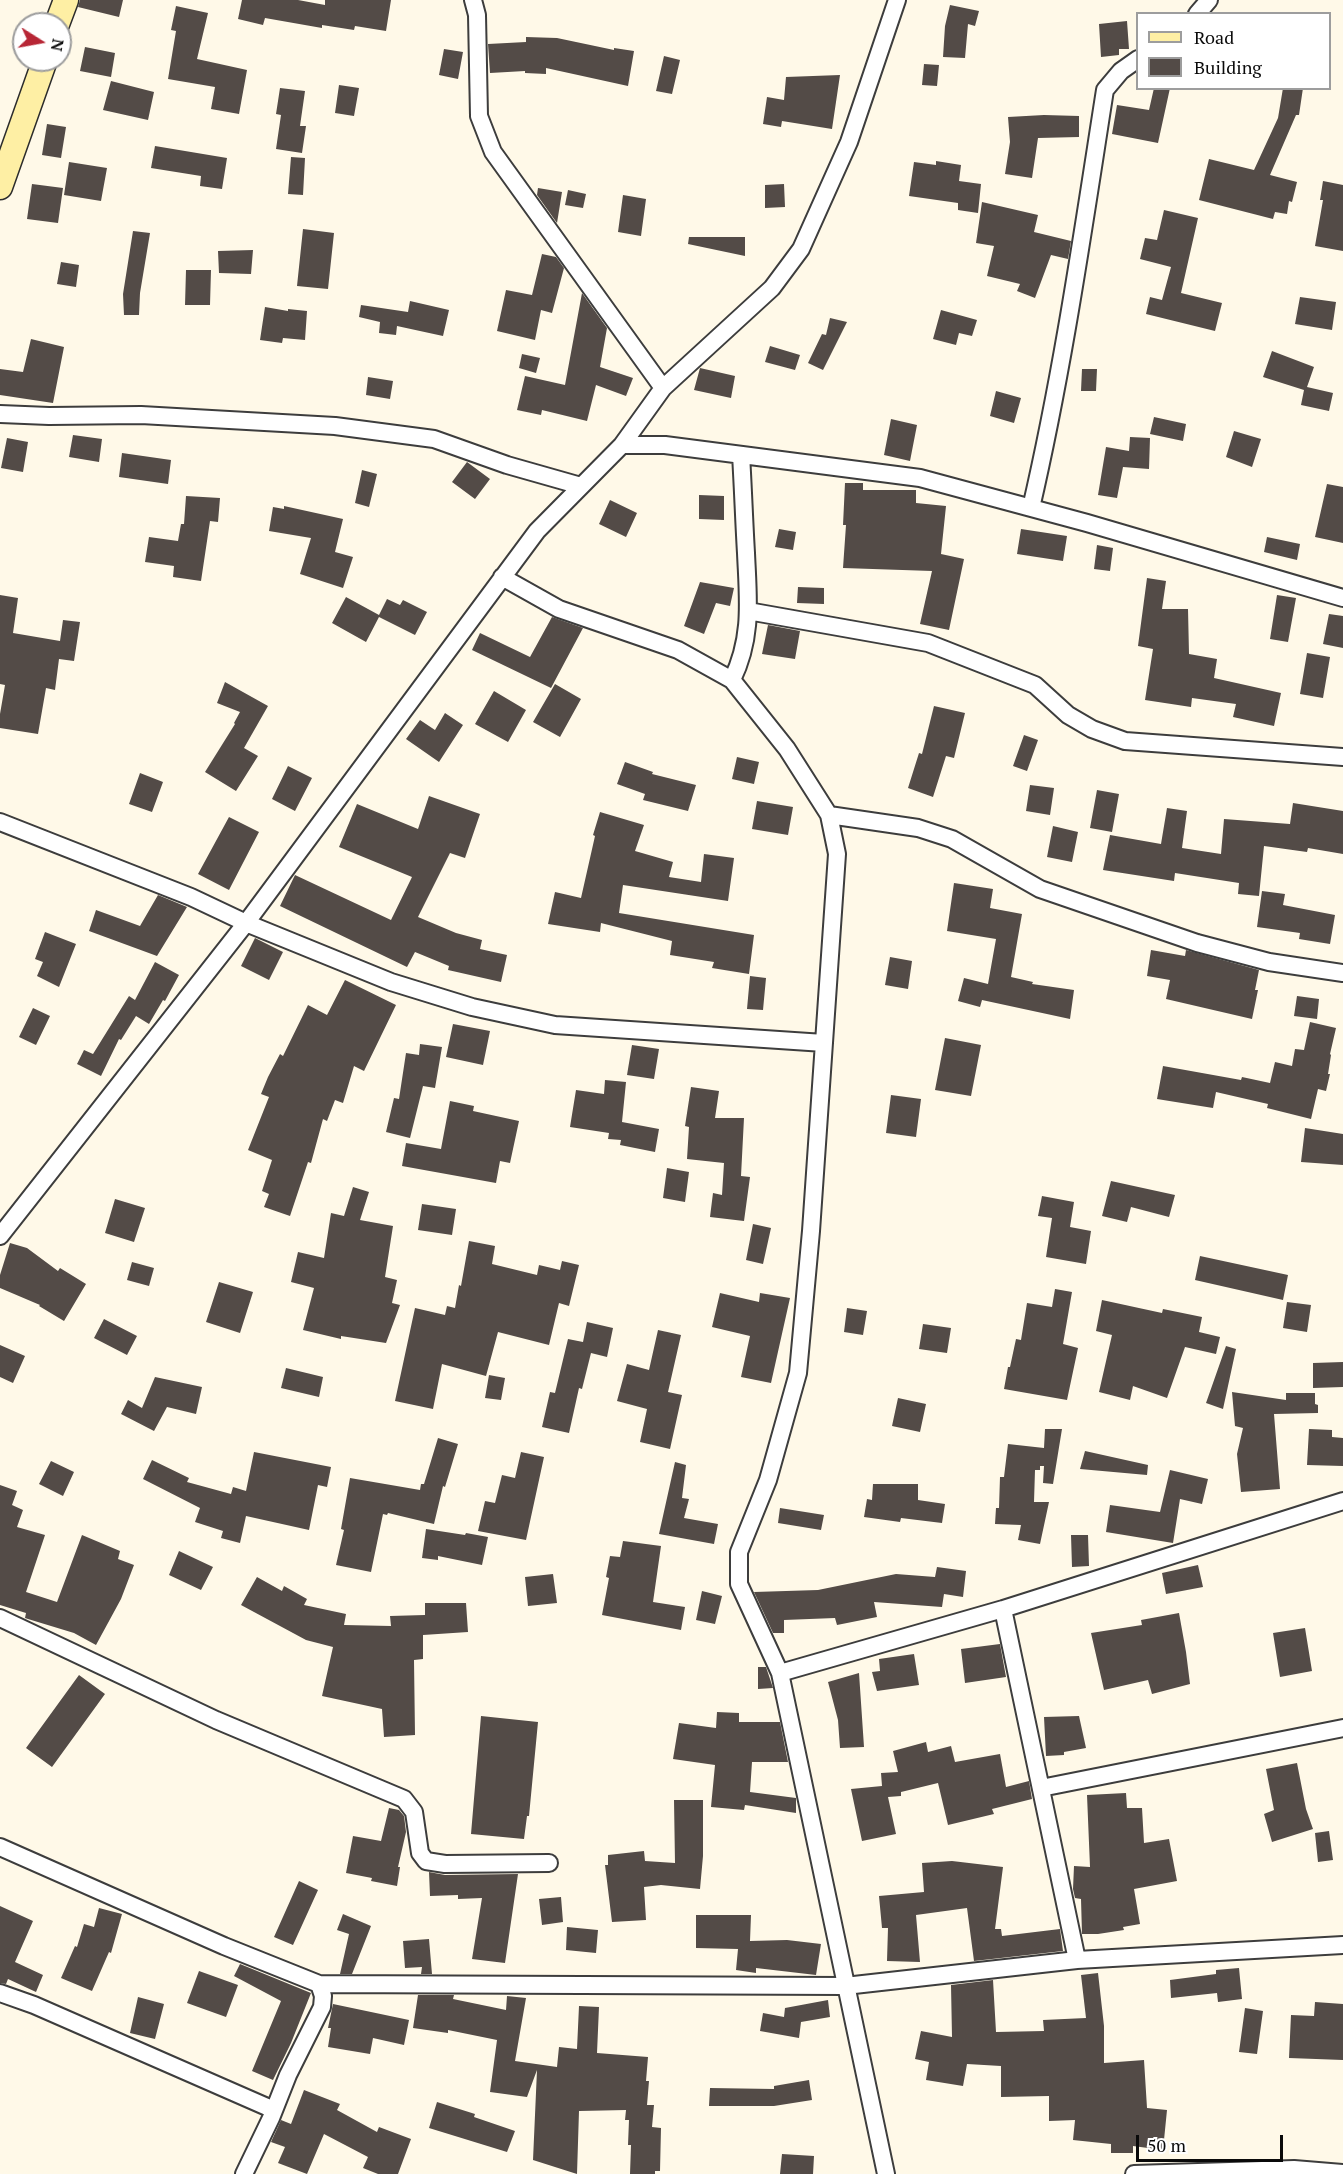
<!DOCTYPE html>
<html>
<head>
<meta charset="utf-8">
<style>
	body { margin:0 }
	#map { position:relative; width:1343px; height:2174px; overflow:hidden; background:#fff9e8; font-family:"PT Serif",serif }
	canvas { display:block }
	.legend { position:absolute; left:1136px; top:12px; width:195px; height:78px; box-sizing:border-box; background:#fff; border:2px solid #9d9d9d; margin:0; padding:8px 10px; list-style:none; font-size:18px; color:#0a0a0a }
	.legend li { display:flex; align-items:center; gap:12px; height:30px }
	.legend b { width:30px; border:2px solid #9d9d9d }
	.north { position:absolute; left:12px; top:12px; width:60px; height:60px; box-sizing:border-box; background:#fff; border:2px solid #9d9d9d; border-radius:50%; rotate:101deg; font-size:16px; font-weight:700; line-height:24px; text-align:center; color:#0a0a0a }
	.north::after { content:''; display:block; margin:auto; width:21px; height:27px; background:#b72635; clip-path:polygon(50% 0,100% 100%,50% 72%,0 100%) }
	.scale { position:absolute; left:1136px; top:2135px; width:147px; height:27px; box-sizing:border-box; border:3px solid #0a0a0a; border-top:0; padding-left:8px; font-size:18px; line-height:21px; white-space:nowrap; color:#0a0a0a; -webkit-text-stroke:4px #fff; paint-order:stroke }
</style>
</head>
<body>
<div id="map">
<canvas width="1343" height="2174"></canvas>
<ul class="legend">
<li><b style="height:8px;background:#feefa4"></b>Road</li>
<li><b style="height:16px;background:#534b47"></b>Building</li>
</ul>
<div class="north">N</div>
<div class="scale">50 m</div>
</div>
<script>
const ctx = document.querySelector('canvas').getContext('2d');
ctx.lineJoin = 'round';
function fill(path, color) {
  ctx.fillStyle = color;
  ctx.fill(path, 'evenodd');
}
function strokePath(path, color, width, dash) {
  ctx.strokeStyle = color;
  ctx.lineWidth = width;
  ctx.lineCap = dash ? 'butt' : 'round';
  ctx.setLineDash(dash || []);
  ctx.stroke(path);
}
fill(new Path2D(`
	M80 0H123L119 17 78 7Z
	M242 0H298L325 5V0H391L386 31 355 26 354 30 322 25V28L265 18 263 25 238 19Z
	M950 5 979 11 975 26 968 24 965 58 943 57 945 26Z
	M176 6 208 13 197 59 247 70 239 114 211 109 215 87 168 79 176 31 171 30Z
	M1127 21 1129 49H1119V55L1101 57 1099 24Z
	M526 37 557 38 614 50V48L634 51 628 86 546 68V74L525 73V71L490 73 488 44 526 42Z
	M85 47 115 53 111 77 80 71Z
	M444 49 463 52 458 79 439 75Z
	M664 56 680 60 672 94 656 91Z
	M924 64 939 65 937 86 922 85Z
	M840 75 832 129 782 121 781 127 763 124 767 97 784 100 786 77Z
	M111 81 154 92 148 120 103 110Z
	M339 85 359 88 354 116 335 113Z
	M280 88 305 91 300 126H306L302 153 276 149 281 115 276 114Z
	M1154 88H1170L1158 143 1112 134 1117 105 1149 110Z
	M1283 88H1303L1299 115H1296L1270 175 1297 182 1292 202 1289 201 1287 214 1275 212 1273 219 1199 200 1209 159 1254 170 1278 118Z
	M1044 115 1079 116V137L1038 138 1032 178 1005 174 1010 142 1008 117Z
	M47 124 66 127 61 158 42 155Z
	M155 146 227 158 222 189 200 186 201 176 151 168Z
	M291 157 305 158 303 195 288 194Z
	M936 161 961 165 959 181 981 184 978 213 958 210V203L909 196 914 162 936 165Z
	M69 162 107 168 101 201 64 195Z
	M1323 181 1343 185V251L1315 246 1323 200H1320Z
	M32 184 63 188 58 223 27 219Z
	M784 184 785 207 765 208V185Z
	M538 188 562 192 557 223 537 195Z
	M568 190 586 194 583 208 565 205Z
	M623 195 646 199 641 236 618 232Z
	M982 202 1038 215 1034 232 1071 241 1068 259 1051 255 1035 298 1017 291 1020 284 987 276 994 246 976 243Z
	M1164 210 1198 218 1181 293 1222 303 1215 331 1146 314 1150 297 1162 300 1171 267 1140 259 1145 238 1157 240Z
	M303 229 334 233 328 289 297 286Z
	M133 231 150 233 140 293 139 315H124L123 294Z
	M689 237H745V256L688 244Z
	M253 250 251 274 219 273 218 251Z
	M542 254 556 257 564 268 552 313 541 310 535 340 497 331 506 290 532 295Z
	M61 262 79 265 76 287 57 284Z
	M186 270H211L210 305H185Z
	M582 293 607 328 600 367 633 378 626 396 596 385 587 421 542 410 541 415 517 410 525 376 565 385Z
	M1300 297 1336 302 1332 330 1295 324Z
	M410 301 449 310 443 336 397 326 396 335 379 333 380 322 359 317 361 305 408 312Z
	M265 307 288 311V309L307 311 305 340 283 338 282 343 260 340Z
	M941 310 977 320 972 336 959 333 956 345 933 339Z
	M830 318 847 322 823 370 808 363 822 334 826 335Z
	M31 339 64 347 53 403 0 395V369L23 372Z
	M770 346 800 355 795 370 765 362Z
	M1272 351 1314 367 1307 387 1333 393 1329 411 1301 405 1304 390 1263 377Z
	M522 354 540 358 536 373 519 368Z
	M700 368 735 376 731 398 694 390Z
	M1082 369H1097L1096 391H1081Z
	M368 377 393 381 390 399 366 395Z
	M996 391 1021 398 1014 423 990 416Z
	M1154 417 1186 424 1183 441 1150 434Z
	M891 419 917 425 910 461 884 455Z
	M1234 431 1261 439 1252 467 1226 457Z
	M73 435 102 439 99 462 69 457Z
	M1130 437 1150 438 1149 469 1123 467 1117 498 1098 495 1106 447 1129 451Z
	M7 438 28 442 23 472 1 468Z
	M122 453 171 460 168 484 119 477Z
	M467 462 490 479 475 499 452 482Z
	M362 470 377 474 369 507 355 503Z
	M845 483H863V490H916V503L946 506 941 554 964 559 949 630 920 624 932 571 843 568 846 525H843Z
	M1327 484 1343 487V543L1315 537Z
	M699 495 724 496V520L699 519Z
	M186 496 220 498 218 522 210 521 201 581 173 577 174 566 145 562 149 537 178 541 181 524H184Z
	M610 500 637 513 626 537 599 524Z
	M284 506 343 519 335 552 353 557 343 588 300 574 311 538 269 531 273 507 284 509Z
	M779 529 796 532 793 550 775 547Z
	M1021 529 1067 536 1063 561 1017 554Z
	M1267 537 1300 544 1297 560 1264 552Z
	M1097 545 1113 548 1110 571 1094 569Z
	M1147 578 1166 581 1162 609H1188L1189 654 1217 659 1214 678 1281 693 1274 726 1233 717 1236 704 1192 698 1191 707 1145 700 1153 649 1138 646Z
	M700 582 734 588 730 606 716 603 704 634 684 626Z
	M798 587 824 588V604L797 603Z
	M0 595 18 598 13 633 60 641 63 620 80 622 74 661 59 659 55 690 46 688 38 734 0 728V714L5 685 0 684Z
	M1277 595 1296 598 1288 642 1270 639Z
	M346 597 379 615 387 599 400 605 403 600 427 612 415 635 379 617 366 642 332 623Z
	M1329 614 1343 616V648L1323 644Z
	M552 617 583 628 551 688 472 650 480 633 530 657Z
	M768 625 800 631 795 659 762 654Z
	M1307 653 1330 657 1323 698 1300 694Z
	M225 682 268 706 244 748 258 756 236 791 205 772 235 724 234 723 240 712 217 703Z
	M555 684 581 699 560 737 533 722Z
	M494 691 526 710 508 742 475 724Z
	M934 706 965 713 954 758 946 756 933 797 908 788 919 753 922 754Z
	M445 713 463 725 439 762 406 739 420 720 435 730Z
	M1024 735 1038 740 1027 771 1013 766Z
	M737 757 759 762 754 784 732 779Z
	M625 762 653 772 652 774 696 785 688 811 643 800 645 794 617 784Z
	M288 766 312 778 295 811 272 799Z
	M140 773 163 782 152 812 129 804Z
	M1030 785 1054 788 1050 815 1026 811Z
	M1097 790 1119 794 1112 832 1090 828Z
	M429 796 480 814 465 858 450 853 418 917 456 933 482 940 480 949 507 955 501 982 448 970 449 966 415 952 407 967 280 906 295 875 391 920 412 877 339 847 357 804 418 829Z
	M757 801 793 807 788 835 752 829Z
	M1293 803 1343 811V854L1308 848 1307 852 1264 846 1259 896 1238 894 1239 883 1175 873 1174 881 1103 870 1110 835 1161 844 1167 808 1187 811 1182 848 1221 854 1224 819 1290 824Z
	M600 812 644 825 635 851 673 862 669 877 701 882 704 854 734 858 728 901 623 885 619 913 754 935 749 974 712 968 714 962 670 955 672 941 601 923 600 932 548 924 555 892 581 898 595 836 593 835Z
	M229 817 259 832 229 890 198 874Z
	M1053 826 1078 832 1072 862 1047 857Z
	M954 883 993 889 990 908 1022 914 1011 977 1033 982 1032 984 1074 990 1070 1019 982 1000 980 1007 958 1001 964 978 988 984 996 939 947 931Z
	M1262 891 1285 894 1283 905 1335 915 1330 944 1299 939 1300 933 1257 927Z
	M158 895 187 907 157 956 89 931 96 910 140 926Z
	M45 932 76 944 59 987 37 976 43 962 35 959Z
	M255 938 283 952 269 980 241 966Z
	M1151 950 1185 956 1186 950 1259 970 1255 990H1258L1252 1019 1166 999 1170 980 1147 976Z
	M890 957 912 961 908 989 885 985Z
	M155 962 179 975 165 1001 163 1000 149 1024 136 1016 121 1040 119 1039 101 1076 77 1064 84 1050 93 1054 129 996 135 1000Z
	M750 976 766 978 763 1010 747 1009Z
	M345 980 396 1005 364 1071 354 1066 343 1103 335 1100 327 1121 323 1119 311 1163 308 1162 290 1216 264 1207 269 1194 262 1191 272 1160 248 1150 269 1097 261 1094 268 1077 280 1054 283 1056 308 1005 327 1015Z
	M1297 996 1319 999 1317 1019 1294 1016Z
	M33 1008 50 1016 36 1045 19 1037Z
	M1310 1022 1336 1028 1330 1054 1331 1055 1328 1074H1330L1326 1091 1318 1089 1311 1119 1267 1108 1268 1104 1216 1092 1213 1108 1157 1099 1163 1066 1241 1080 1242 1077 1270 1083 1275 1062 1292 1066 1295 1049 1304 1050Z
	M453 1024 490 1031 483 1065 446 1057Z
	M945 1038 981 1045 971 1096 935 1090Z
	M420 1044 442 1047 435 1088 423 1086 410 1138 386 1132 394 1098 399 1099 406 1053 419 1055Z
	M632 1045 659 1049 654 1079 627 1075Z
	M605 1080 626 1082 622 1122 659 1129 655 1152 620 1145 621 1140 608 1139 609 1133 570 1127 576 1090 604 1094Z
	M691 1087 719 1091 715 1118H744L741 1176 750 1177 744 1221 710 1217 713 1193 722 1195 724 1163 687 1159 689 1127 685 1126Z
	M891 1095 921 1099 916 1137 886 1133Z
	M450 1101 474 1106 473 1111 519 1121 510 1163 500 1161 496 1183 402 1166 406 1143 441 1149Z
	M1305 1128 1343 1134V1165L1301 1162Z
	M667 1168 689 1172 685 1202 663 1198Z
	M1111 1181 1175 1195 1169 1217 1131 1207 1127 1222 1102 1216Z
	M353 1187 369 1192 360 1220 393 1226 385 1277 397 1280 392 1303 400 1305 386 1343 341 1336V1339L303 1330 314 1288 291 1282 298 1252 324 1258 331 1213 344 1216Z
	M1042 1196 1074 1202 1070 1227 1091 1231 1086 1264 1046 1257 1052 1218 1038 1216Z
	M115 1199 145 1208 134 1242 105 1233Z
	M422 1204 456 1209 452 1235 418 1230Z
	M753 1224 771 1228 763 1264 746 1260Z
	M469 1241 495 1246 492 1264 537 1275 539 1265 560 1270 562 1261 579 1265 569 1306 559 1303 549 1345 498 1332 486 1376 442 1364 433 1409 395 1401 415 1308 445 1315 447 1306 455 1308 459 1285 461 1286Z
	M10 1243 27 1248 58 1271 60 1268 86 1284 64 1321 39 1306 40 1305 0 1288V1275Z
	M1200 1256 1288 1275 1283 1300 1195 1280Z
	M132 1262 154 1268 149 1286 127 1280Z
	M219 1282 253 1292 240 1333 206 1322Z
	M1055 1289 1072 1292 1063 1344 1078 1348 1067 1400 1004 1389 1008 1367H1010L1016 1339 1021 1340 1027 1303 1052 1307Z
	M720 1293 759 1302 760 1293 790 1298 771 1383 741 1377 750 1336 712 1327Z
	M1102 1300 1162 1313 1163 1309 1202 1317 1199 1332 1220 1337 1216 1354 1185 1347 1167 1398 1133 1386 1130 1400 1099 1392 1112 1335 1096 1331Z
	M1287 1302 1311 1305 1307 1332 1283 1328Z
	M847 1308 867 1311 863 1335 844 1332Z
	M104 1319 137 1336 127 1355 94 1338Z
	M587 1322 613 1328 607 1357 591 1353 582 1389 579 1388 569 1433 542 1427 550 1392 555 1393 568 1339 583 1342Z
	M923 1324 951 1328 947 1353 919 1349Z
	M658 1330 681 1335 668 1392 682 1395 670 1449 640 1442 647 1409 617 1401 627 1364 649 1370Z
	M0 1345 25 1356 13 1383 0 1377Z
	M1226 1346 1236 1349 1223 1409 1206 1403Z
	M1343 1362V1387L1313 1388V1363Z
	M286 1368 323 1377 319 1397 281 1388Z
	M489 1375 505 1378 501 1400 485 1398Z
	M155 1377 202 1387 196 1414 167 1407 154 1431 121 1414 128 1400 142 1408Z
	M1232 1392 1286 1400V1393H1315V1404L1318 1405V1413L1274 1414 1280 1489 1241 1492 1237 1454 1243 1428 1235 1426Z
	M898 1398 926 1404 920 1432 892 1426Z
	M1045 1429H1062L1053 1484 1043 1483 1044 1466H1040V1470H1035L1034 1502H1049L1040 1544 1018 1540 1021 1525 995 1524 996 1508H999L1000 1477H1004L1008 1444 1044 1448Z
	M1309 1429 1332 1430V1437L1343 1438V1466L1307 1465Z
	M438 1438 458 1444 445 1487 443 1486 434 1524 388 1513 387 1515 383 1514 371 1572 336 1565 344 1530 341 1529 350 1478 420 1490 421 1484H424Z
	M1085 1451 1148 1465 1147 1475 1080 1469Z
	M254 1452 331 1467 327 1487 318 1485 309 1530 246 1516 240 1543 221 1538 223 1531 195 1522 200 1508 143 1479 152 1460 189 1478 187 1482 231 1494 233 1487 246 1491Z
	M521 1452 544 1457 526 1540 478 1531 485 1501 495 1503 502 1475 515 1478Z
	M51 1461 74 1472 63 1496 39 1484Z
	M675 1462 686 1465 682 1498 689 1499 684 1518 718 1524 714 1544 659 1534Z
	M1170 1470 1208 1479 1202 1504 1180 1499 1173 1543 1106 1532 1110 1505 1160 1512Z
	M873 1484H918V1500L945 1504 942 1523 901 1518 900 1522 864 1517 867 1499 872 1500Z
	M0 1485 17 1491 12 1505 23 1510 17 1527 45 1535 26 1592 57 1602 82 1535 120 1551 118 1559 134 1565 121 1599 96 1645 74 1633 28 1619 25 1618 26 1613 0 1605Z
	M780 1508 824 1515 821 1530 778 1523Z
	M426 1529 465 1535 466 1533 488 1537 482 1565 438 1556V1560L422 1558Z
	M1071 1535H1088L1089 1566 1072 1567Z
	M623 1541 661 1546 653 1602 685 1607 681 1630 602 1615 609 1578 606 1577 610 1556 620 1557Z
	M179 1551 213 1567 201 1590 169 1575Z
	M1198 1565 1203 1587 1166 1594 1162 1573Z
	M937 1567 966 1571 963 1597 944 1594 942 1607 874 1602 877 1617 837 1625 835 1618 784 1620V1633H773L754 1592 818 1590 896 1574 935 1577Z
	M553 1574 557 1603 528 1606 525 1577Z
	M257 1577 282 1591 284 1586 307 1599 304 1605 346 1614 344 1625 391 1626 390 1616 425 1615V1603H466L468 1632 423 1635V1659L414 1660 415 1735 384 1737 382 1709 322 1696 333 1647 306 1640 241 1605Z
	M702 1591 722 1596 715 1624 696 1620Z
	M1179 1613 1186 1652 1190 1684 1152 1694 1148 1680 1104 1690 1091 1633 1142 1625 1141 1620Z
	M1305 1628 1312 1671 1280 1677 1273 1633Z
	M1000 1644 1006 1677 965 1683 961 1649Z
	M914 1654 919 1685 877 1691 872 1672 880 1671 879 1659Z
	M758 1667H766L773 1688 758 1689Z
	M859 1673 864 1747 840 1748 838 1720 828 1682Z
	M79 1675 105 1694 52 1767 26 1748Z
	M717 1712 739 1713V1722H780L788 1762H752L750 1792 796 1798V1813L745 1805 744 1810 711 1807 715 1765 673 1759 679 1723 716 1728Z
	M481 1716 538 1722 529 1816H527L524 1839 471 1834Z
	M1079 1716 1086 1748 1064 1752V1755L1046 1756 1044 1717Z
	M926 1742 928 1752 951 1746 955 1762 1000 1754 1006 1787 1029 1781 1032 1799 992 1809 994 1814 948 1825 938 1783 901 1792V1796L888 1797 896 1834 862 1841 851 1789 882 1786 881 1773 898 1772 893 1751Z
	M1297 1763 1306 1809 1313 1829 1272 1842 1264 1814 1274 1810 1266 1769Z
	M1126 1793 1127 1808H1142L1144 1843 1169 1839 1177 1881 1134 1889 1140 1924 1123 1927 1124 1930 1098 1934H1082L1081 1899 1075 1898 1073 1889 1074 1866 1090 1867 1087 1795Z
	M674 1800H703V1856L700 1889 661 1885 644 1887 646 1920 612 1922 605 1865H608V1855L644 1851 645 1861 675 1863Z
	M389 1808 399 1810 404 1816 406 1832 398 1867H400L397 1886 371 1881 372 1878 346 1873 353 1836 381 1841Z
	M1329 1831 1333 1860 1318 1862 1315 1833Z
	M952 1861 1003 1867 995 1929H1001L1002 1936 1060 1929 1063 1951 974 1961 967 1908 916 1915 920 1962 887 1961 888 1928H882L879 1896 924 1892 922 1863Z
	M429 1872 445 1875 518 1874 505 1963 472 1959 482 1898 458 1899V1895L430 1896Z
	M299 1881 318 1890 293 1945 274 1937Z
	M561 1897 563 1922 542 1925 539 1899Z
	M0 1906 33 1921 15 1962 43 1975 36 1992 8 1979 6 1984 0 1983Z
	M99 1908 122 1914 111 1953 109 1952 92 1991 61 1978 75 1946 77 1947 84 1924 94 1927Z
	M343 1914 371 1926 352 1974H340L349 1934 337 1930Z
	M696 1915H751L750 1941 787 1940 821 1944 816 1975 756 1968V1973L736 1970 738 1949 696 1948Z
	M567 1927 598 1930 596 1953 566 1950Z
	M429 1939 432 1974H421L422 1967 405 1968 403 1941Z
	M240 1964 311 1993 291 2043 273 2080 252 2071 281 2001 234 1976Z
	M1239 1968 1242 1999 1218 2002 1217 1993 1171 1998 1170 1980 1216 1974V1970Z
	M199 1971 238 1985 226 2017 187 2003Z
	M1098 1973 1104 2026V2063L1144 2060 1147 2108 1167 2110 1163 2150 1133 2146V2153H1111V2144L1073 2140 1075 2120 1049 2121V2096L1001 2097V2066L967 2064 963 2086 926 2080 929 2062 915 2059 921 2031 952 2037 951 1985 993 1980 996 2032 1044 2031 1043 2020 1086 2018 1081 1975Z
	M418 1995H454L453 1999 506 2010 507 1996 526 1998 515 2061 557 2067 559 2047 577 2049 579 2006 599 2007 597 2053 648 2057 646 2081H649L647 2105H654L652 2127 661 2128 660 2171H655V2174H630L631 2145H628L629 2120H625L626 2110 579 2111 577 2174 533 2160 537 2070 527 2097 490 2092 497 2040 448 2030V2033L413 2028Z
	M138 1997 164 2004 155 2039 130 2033Z
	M828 2000 830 2017 801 2022 799 2038 760 2031 763 2013 784 2017 785 2008Z
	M1315 2002 1343 2004V2060L1289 2058 1291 2015 1314 2016Z
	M333 2004 409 2020 404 2045 373 2038 370 2054 328 2047 331 2028H328Z
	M1245 2008 1263 2011 1257 2054 1239 2052Z
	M809 2080 812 2100 774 2106H709L710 2088 774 2089V2086Z
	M304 2090 340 2104 337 2110 377 2132 379 2127 411 2139 398 2174H378L363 2168 368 2157 324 2134 307 2174 278 2163 285 2147 271 2142 281 2120 291 2124Z
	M437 2102 475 2114 474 2117 515 2131 507 2152 429 2128Z
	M782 2154 814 2156 813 2174H780Z`), '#534b47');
const street = new Path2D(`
	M473 0 477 15 479 116 493 152 663 388
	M1197 14 1209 0
	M0 414 49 416 141 415 335 426 434 439 507 465 581 486
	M622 445 663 388 772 288 801 249 849 142 897 0
	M1031 508C1063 370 1083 230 1105 90L1121 71 1138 59
	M502 577 559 609 678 650 732 680 787 749 829 815 837 854 811 1231 798 1373 768 1480 739 1552V1584L780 1673 886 2174
	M748 611 928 643 1035 685 1068 715 1092 729 1125 741 1343 757
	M732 680C753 637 748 599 746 553 744 520 743 487 741 455
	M829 815 918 828 952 839 1040 889 1197 943 1269 962 1343 973
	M0 822 191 897 246 923 391 982 472 1007 555 1025 824 1043
	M0 1236 246 923 537 531 622 445H665L920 478 1087 523 1343 598
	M1003 1609 1077 1960
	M0 1618 216 1720 404 1799 414 1812 420 1853 426 1861 445 1864 549 1863
	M780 1673 1003 1609 1343 1501
	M1041 1788 1343 1728
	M0 1847 224 1946 319 1984 845 1986 1077 1960 1343 1945
	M0 1993 34 2005 274 2110
	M244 2174 271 2118 288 2075 322 2007 323 1996 319 1984
	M1134 2174 1294 2169 1343 2173`);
const secondary = new Path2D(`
	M57 24 66 0
	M0 187 45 60`);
strokePath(street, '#3d3d3d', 20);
strokePath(secondary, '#2c2c2c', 27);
strokePath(street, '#fff', 16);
strokePath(secondary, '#feefa4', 24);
</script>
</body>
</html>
